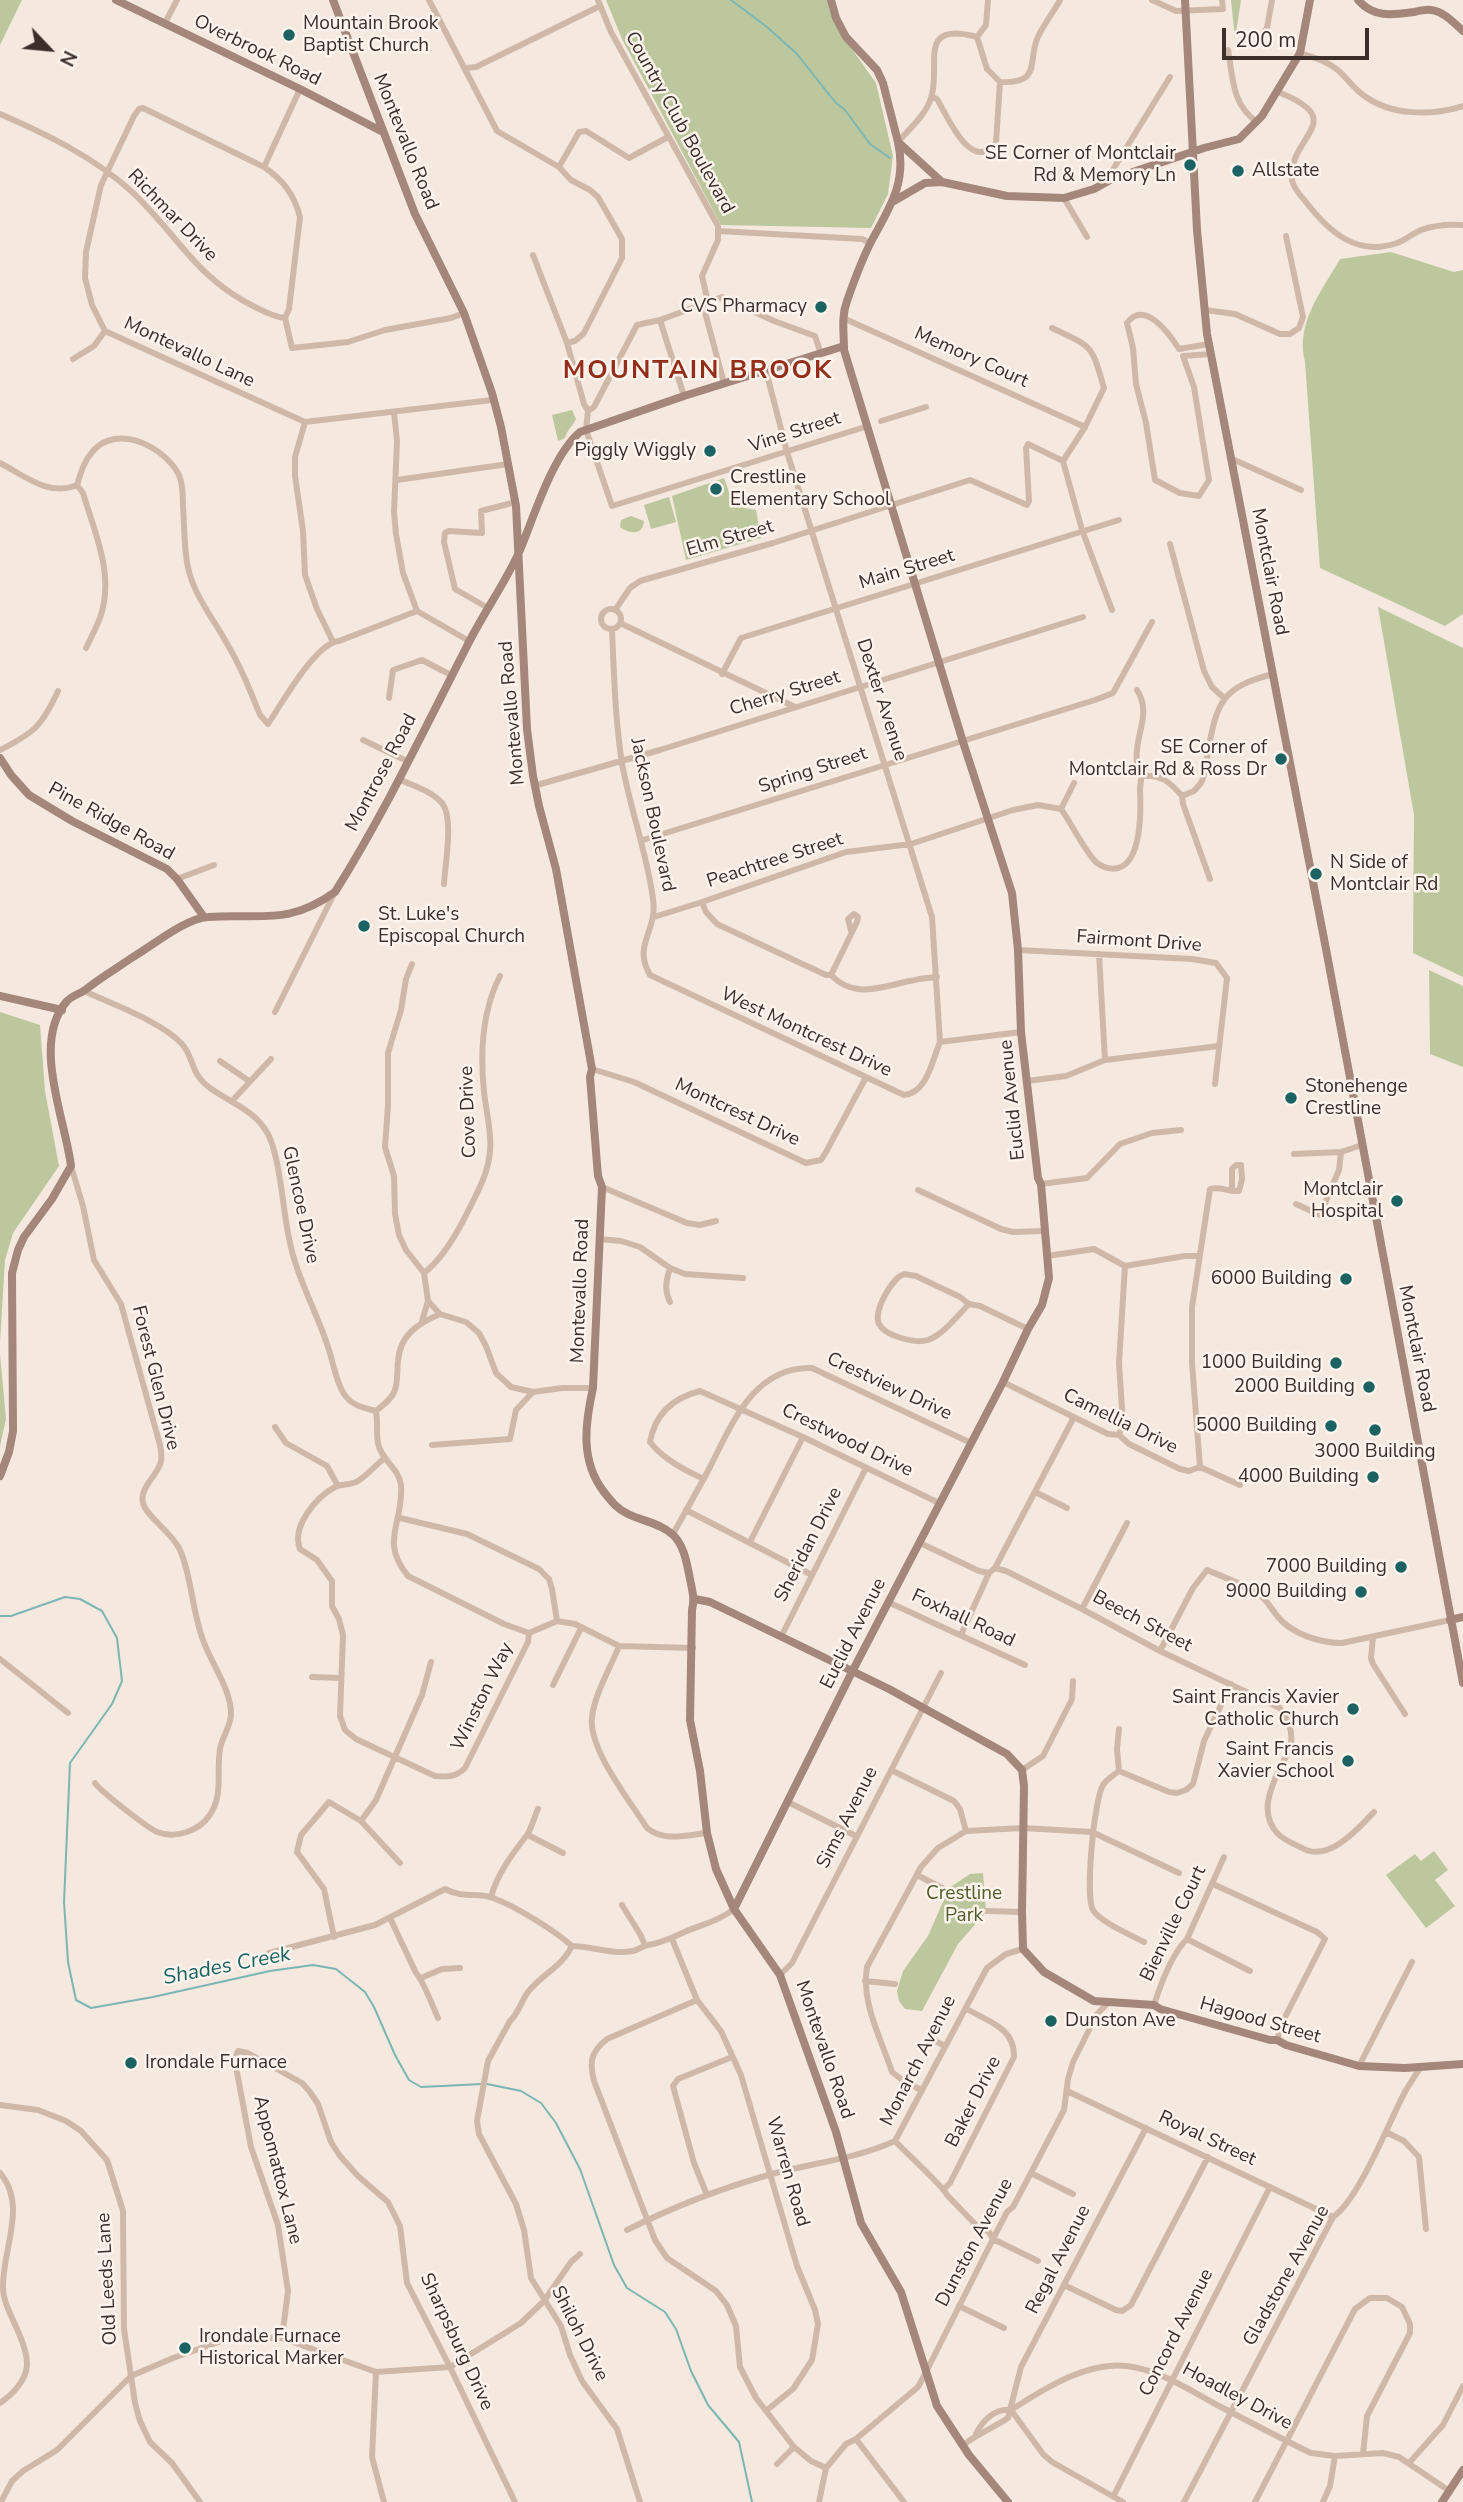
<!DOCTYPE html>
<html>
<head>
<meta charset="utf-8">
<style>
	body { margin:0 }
	#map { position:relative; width:1463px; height:2502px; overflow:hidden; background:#f5e9df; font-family:"Nunito Sans",sans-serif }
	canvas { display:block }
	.north { position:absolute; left:14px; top:14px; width:70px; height:70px; -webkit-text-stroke:5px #fcf4ed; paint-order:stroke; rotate:116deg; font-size:19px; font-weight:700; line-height:28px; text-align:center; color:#3c2e2a }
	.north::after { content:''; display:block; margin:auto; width:24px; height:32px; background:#3c2e2a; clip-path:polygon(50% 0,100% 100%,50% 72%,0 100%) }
	.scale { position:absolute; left:1222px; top:28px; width:147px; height:32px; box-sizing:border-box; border:4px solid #3c2e2a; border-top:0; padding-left:9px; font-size:21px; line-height:24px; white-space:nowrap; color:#3c2e2a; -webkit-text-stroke:5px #fcf4ed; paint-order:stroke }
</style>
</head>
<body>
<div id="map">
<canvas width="1463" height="2502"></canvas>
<div class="north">N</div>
<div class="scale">200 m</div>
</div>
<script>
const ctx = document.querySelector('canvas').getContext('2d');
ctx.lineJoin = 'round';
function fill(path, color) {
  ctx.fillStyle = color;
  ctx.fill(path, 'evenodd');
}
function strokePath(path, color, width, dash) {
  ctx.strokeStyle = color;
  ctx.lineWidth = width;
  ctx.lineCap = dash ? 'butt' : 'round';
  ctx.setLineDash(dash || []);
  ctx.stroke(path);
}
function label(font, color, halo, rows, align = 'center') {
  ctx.font = font + ' "Nunito Sans",sans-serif';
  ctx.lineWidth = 5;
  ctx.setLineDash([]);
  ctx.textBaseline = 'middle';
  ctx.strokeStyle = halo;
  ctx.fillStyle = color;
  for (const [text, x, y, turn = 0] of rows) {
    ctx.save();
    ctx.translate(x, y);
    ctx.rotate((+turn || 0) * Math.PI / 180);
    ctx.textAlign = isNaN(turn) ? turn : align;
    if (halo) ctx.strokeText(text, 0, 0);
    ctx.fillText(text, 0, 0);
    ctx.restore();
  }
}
fill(new Path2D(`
	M0 0H22L0 45Z
	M606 0H828L844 38 876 83 893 156 888 194 871 228 721 225 622 39Z
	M1231 0H1241L1235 39Z
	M1391 252 1454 272 1463 270V614L1445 626 1320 568 1305 362C1295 323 1322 291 1340 259Z
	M572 410 576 419C573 426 568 428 565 438L558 441 552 415Z
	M724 478 734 506 756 510 761 538 686 560 672 496Z
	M669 497 676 522 651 529 644 505Z
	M631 516 644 521C643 536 629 534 620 527L621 520Z
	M1378 607 1463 648V977L1413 953 1414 815Z
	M1429 970 1463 986V1067L1430 1054Z
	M0 1012 40 1025 45 1091 59 1166 13 1233 5 1260 0 1343Z
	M0 1354 6 1419 0 1446Z
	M1434 1851 1448 1870 1435 1880 1455 1906 1426 1928 1386 1875 1415 1854 1421 1861Z
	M983 1873 986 1912 958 1944 922 2011 905 2009 899 2001 897 1991 903 1971 928 1936 949 1888 970 1874Z`), '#bcc79d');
strokePath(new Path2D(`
	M731 0 767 27 797 54 835 102 845 110 870 144 890 158
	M0 1616H11L65 1597 80 1599 102 1611 117 1638 122 1681 112 1704 70 1763 64 1902 68 1962 76 2000 91 2008 153 1997 270 1971 313 1965 336 1969 365 1992 374 2007 395 2055 409 2080 421 2087 482 2084
	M487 2084 521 2091 541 2103 556 2123 580 2169 614 2265 627 2288 665 2312 676 2329 691 2371 708 2405 739 2442 752 2502`), '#7bb6b4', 2);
strokePath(new Path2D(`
	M429 0 497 131 559 167 571 180 590 190 598 197 622 239V258L584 333 575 341 567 343
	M598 0 611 32 718 226V240L702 276 708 302
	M1152 0 1176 11 1223 9 1222 0
	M165 23 177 0
	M977 37 986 25 988 0
	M1260 38 1267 28 1272 0
	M1228 50C1233 78 1232 105 1257 122
	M1300 53C1312 57 1325 60 1335 68 1345 75 1352 87 1363 95 1391 116 1431 116 1463 106
	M466 68 476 67 600 6
	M1278 92C1352 121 1287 136 1292 180 1293 188 1301 196 1306 202 1329 232 1357 257 1397 243 1405 240 1412 234 1421 230 1434 225 1448 224 1463 225
	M932 97 937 99C948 117 971 174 996 143L1000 82
	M0 114C46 134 92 156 130 190 176 232 195 278 255 307 265 312 274 317 285 318
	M898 142C909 129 926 115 931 98 942 67 915 20 977 37L987 69 1000 82C1041 84 1028 63 1037 39 1043 25 1053 13 1060 0
	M264 167 300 89
	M559 167 579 132 586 131 629 158 668 137
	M1112 179V171L1170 77
	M1064 198 1087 237
	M719 231 862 239 870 243
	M533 255 567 343 584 404 588 411 586 430 612 506 868 426
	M703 305 724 383
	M1205 310 1235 314 1280 334H1290L1299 328 1303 317 1286 236
	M464 313 451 318 385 330 348 342 292 348 285 318 289 309 300 217C294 194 283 180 264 167L143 108 139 109 134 116 101 185 86 252 85 278 92 305 105 331 305 422 492 400
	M843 318 1085 427
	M660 320 684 396
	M1052 328C1094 348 1091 344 1104 388L1085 427 1063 461 1082 530 1112 610
	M1209 344 1179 349C1169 333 1144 299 1127 323L1133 348 1136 384 1146 423 1155 480 1180 493 1199 496 1209 480 1194 387 1183 356 1211 354
	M73 359 94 346 105 331
	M766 371 787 452 932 917 940 1042
	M588 411 594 407 637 325 660 320 722 297 774 321 815 336 821 354
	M394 412 397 441 394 512 396 534 403 573 417 611
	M881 421 926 407
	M305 422 295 457V476L303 531 305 575 317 609 333 642
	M1230 458 1301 490
	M0 463C25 476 49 497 77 485 81 472 84 461 93 451 117 423 165 447 179 475 183 484 183 496 183 506 185 532 183 562 194 586 202 606 216 623 226 642 240 665 250 690 260 715L268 724C281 705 316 642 339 641L417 611
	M397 480 508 464
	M77 485 83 493C95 534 115 575 100 618 96 628 91 638 86 648
	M1170 544 1204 671 1212 687 1224 698
	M488 608 455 589 444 542 445 533 449 531 482 533 481 511 516 502
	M601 619a10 10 0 1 1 20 0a10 10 0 1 1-20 0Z
	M615 610 630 588 640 581 773 543 970 480 1027 505 1029 501 1026 448 1028 444 1063 461
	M417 611 469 641
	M620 623 795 707
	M612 629C614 673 615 719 622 763 630 809 647 853 653 899 658 932 632 944 650 975L904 1095C927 1093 932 1061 940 1042L1021 1032
	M722 674 741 638 1119 520
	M389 698 393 670 422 660 451 675
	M363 740 407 761
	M0 750C34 733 42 726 58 691
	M1141 776C1161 774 1170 782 1182 796L1183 804 1210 879
	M399 779C413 786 432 791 442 803 454 818 445 865 444 884
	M537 785 660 750 1083 617
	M1182 796 1194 791 1201 783C1206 773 1206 762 1208 751 1217 702 1222 687 1273 674
	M1061 809 1074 783
	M643 840 1095 700 1113 693 1152 622
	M177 879 214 865
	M702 902 706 912 717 924 826 975H831C856 1001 885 985 915 980 922 978 930 978 937 977
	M654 917 702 902 846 852 911 844 1013 810 1038 805 1061 809C1070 821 1087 855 1097 863 1103 867 1111 870 1118 868 1142 862 1141 809 1140 790 1140 784 1142 779 1141 774 1140 770 1138 767 1137 763 1133 737 1153 715 1137 690
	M1018 950 1192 959 1216 963 1227 978 1215 1084
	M1099 954 1105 1060
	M412 964 406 979 401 1010 388 1053V1106L385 1147 394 1176 395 1214 399 1235 406 1250 424 1273 428 1301 422 1321
	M831 975 857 922 858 917 854 914 848 919 851 931
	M84 991C112 1004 162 1022 182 1044 194 1057 190 1074 210 1088 231 1103 255 1110 268 1134 280 1157 283 1211 289 1238 296 1276 315 1308 327 1344 333 1360 335 1380 344 1394 352 1406 364 1408 376 1411 383 1405 392 1399 395 1390 398 1381 397 1370 398 1361 400 1335 417 1324 440 1314
	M275 1012 334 894
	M220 1061 249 1081
	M592 1069 634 1082 806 1163 821 1160 826 1152 865 1079
	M1027 1081 1066 1076 1105 1060 1219 1046
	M232 1101 271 1059
	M1294 1154 1341 1152
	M71 1166 83 1206 94 1260 121 1304 160 1445C161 1450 162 1456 161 1461 158 1476 139 1487 143 1503 146 1516 170 1531 179 1548 191 1572 192 1611 203 1640 211 1663 231 1689 231 1714 231 1726 222 1737 220 1749 216 1773 224 1795 209 1816 199 1831 175 1839 157 1832 148 1828 100 1791 95 1783
	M1041 1184 1087 1178 1120 1144 1152 1133 1181 1130
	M602 1187 687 1223 700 1225 716 1221
	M918 1190 1001 1229 1013 1232 1044 1231
	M1296 1204 1320 1215 1339 1170 1341 1152 1362 1145
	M599 1239 621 1241 640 1247 670 1268 685 1274 743 1278
	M1047 1256 1094 1249 1125 1266 1185 1256H1198
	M424 1273C441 1260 453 1240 463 1221 474 1198 488 1177 490 1151 492 1132 486 1111 484 1092 480 1053 482 1011 500 976
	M428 1301 440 1314 466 1322 479 1333 486 1346 496 1373 511 1387 533 1392 562 1388H593
	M670 1302C664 1290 666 1281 670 1268
	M969 1304C957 1316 944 1334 928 1340 916 1344 885 1336 879 1324 873 1311 892 1278 904 1274L916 1276 960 1297 969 1304 980 1306 1028 1329
	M1003 1382 1108 1434 1119 1435 1129 1444 1180 1469 1189 1471 1200 1467 1240 1485
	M376 1411C378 1421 376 1433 378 1443 381 1460 399 1468 401 1485 404 1523 379 1541 408 1576L504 1624 529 1633 557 1621 575 1624 619 1646 693 1648
	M275 1427 286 1443 327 1466 338 1486
	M1119 1435 1123 1424 1119 1363 1125 1266
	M432 1445 510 1439 516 1410 533 1392
	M385 1458C375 1465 366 1477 356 1482 349 1485 341 1484 335 1487 316 1497 291 1527 300 1549L317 1560 332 1581V1606L339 1619 343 1635 340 1716 345 1730 356 1739 435 1776C448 1777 456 1777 465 1768L528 1642 529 1633
	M1200 1467 1192 1363V1307L1210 1189C1219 1186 1229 1192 1239 1191L1242 1179 1241 1165H1236L1232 1169V1191
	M704 1479C684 1470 663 1459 650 1442 655 1413 673 1398 700 1391L803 1437 939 1503
	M1035 1492 1067 1508
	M686 1510 812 1575
	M400 1518 467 1534 539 1569 549 1579 552 1589 557 1621
	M673 1534C685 1512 698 1490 710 1467 732 1424 754 1366 812 1368L971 1443
	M750 1542 803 1437
	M920 1543 979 1571 989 1573
	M995 1568 1006 1571 1082 1609 1160 1651 1280 1708C1287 1719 1293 1729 1291 1743 1290 1751 1284 1760 1280 1768 1270 1789 1259 1814 1278 1834 1284 1840 1294 1844 1302 1848 1328 1863 1357 1830 1374 1812
	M888 1602 1025 1665
	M1082 1609 1127 1523
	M961 1635 989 1573 995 1568 1074 1417
	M781 1637 866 1468
	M1373 1637 1371 1658 1373 1664 1405 1714
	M619 1646C610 1669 595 1693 592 1717 588 1749 630 1801 647 1828 664 1842 687 1835 707 1833
	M1160 1651 1193 1588 1207 1570C1224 1577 1242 1584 1257 1593 1267 1599 1271 1609 1278 1617 1292 1634 1320 1643 1342 1643L1450 1620
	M0 1659 68 1713
	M312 1677 341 1678
	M553 1685 581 1628
	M1119 1729 1117 1749 1119 1771
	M891 1770 954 1801 960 1809 966 1831
	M1022 1770 1043 1756 1072 1699 1073 1681
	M788 1802 856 1836
	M361 1821 376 1800 422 1695 431 1662
	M528 1835 563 1853
	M917 1875 946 1890
	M1213 1884 1317 1932 1325 1939 1282 2023 1277 2040
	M491 1897C497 1874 513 1853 527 1835 532 1828 534 1817 538 1809
	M622 1905 640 1934 645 1945
	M987 1911 1022 1912
	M390 1918 416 1973C423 1980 433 2007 438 2018
	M334 1937 324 1889 297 1852 301 1835 329 1802 361 1821 400 1863
	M672 1939 697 2000 721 2031 741 2075 797 2266 815 2310 818 2324 812 2360 793 2389 767 2410
	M1187 1939 1250 1971
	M1144 1942C1131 1935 1100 1922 1093 1910 1085 1896 1094 1800 1103 1785 1107 1779 1114 1775 1119 1771L1169 1792 1177 1793 1186 1790 1193 1784 1204 1741 1231 1684
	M572 1946C562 1967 542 1974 528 1992 521 2001 519 2013 510 2021L488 2061 477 2121 479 2134 516 2204 524 2230 531 2278 561 2326 570 2355 582 2381 617 2429 640 2502
	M269 1953 375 1925 445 1889C464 1899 477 1892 493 1898 515 1906 554 1930 572 1946 592 1946 612 1955 633 1951 638 1950 642 1946 648 1945 663 1943 675 1936 689 1930 705 1924 720 1920 734 1909
	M780 1975 792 1963 941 1673
	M421 1978 442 1969 460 1968
	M865 1981 895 1984
	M697 2000 607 2039C591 2052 589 2061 594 2081L655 2240 667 2258 716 2291 727 2305 736 2326 740 2367 756 2398 794 2447 811 2461 826 2468
	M1154 2005C1161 1983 1171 1955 1187 1939L1224 1857
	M929 2038 945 2046
	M1359 2066 1412 1962
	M921 2090 901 2079 892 2072C881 2038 861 2003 867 1967L921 1867 938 1848 966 1831 1023 1828 1092 1832 1179 1873
	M1067 2091 1333 2217
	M0 2105 38 2110 66 2121 81 2131 107 2160 123 2211 124 2329 135 2403 140 2421 150 2442 172 2463 200 2502
	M1386 2132 1404 2141 1419 2157 1426 2229
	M895 2141C904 2151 944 2187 947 2195L976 2225 989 2232 993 2239 1038 2261
	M0 2173C28 2206 2 2249 3 2288 3 2310 27 2338 27 2365 26 2381 12 2395 0 2403
	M1031 2173 1073 2194
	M944 2189 950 2183 1014 2057C1015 2028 989 2022 967 2009
	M707 2195 694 2163 673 2086 678 2079 732 2057
	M627 2230C671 2208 725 2187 772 2174 813 2163 855 2159 895 2141L987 1968 1006 1954 1023 1949
	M1064 2285 1116 2310 1122 2311 1131 2305 1208 2157
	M959 2306 1004 2328
	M282 2338 288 2291 278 2225 251 2147 236 2067V2056L238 2051 248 2053 302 2083 310 2092 318 2104 331 2142 340 2156 358 2176 388 2202 400 2226 407 2283 450 2367 515 2502
	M376 2372 372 2457 384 2502
	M1011 2410 1043 2454 1052 2462 1123 2502
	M976 2434C982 2421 995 2408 1011 2410 1039 2392 1075 2369 1109 2366 1148 2362 1186 2388 1219 2406 1250 2422 1280 2438 1311 2453L1335 2456 1383 2453 1399 2457 1448 2490
	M856 2439 904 2502
	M963 2445C977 2434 993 2428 1008 2418L1021 2367 1146 2128
	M1409 2463 1443 2425 1463 2386
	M777 2464 794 2447
	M826 2468 846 2444 856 2439 918 2387 925 2374 993 2239 1007 2212 1013 2207 1064 2110 1068 2079 1073 2062 1097 2014 1108 2003
	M1114 2495 1270 2187
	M1 2502 12 2481 23 2471 57 2450 131 2376 173 2358 233 2337 282 2338 376 2372 450 2367 521 2323 544 2301 571 2262 580 2254
	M819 2502 826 2468
	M1184 2502 1333 2217C1359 2200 1390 2119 1406 2090 1411 2082 1416 2074 1421 2067
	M1255 2502 1355 2309 1370 2298H1387L1402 2307 1410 2324V2333L1367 2416 1363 2454
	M1323 2502 1330 2486 1335 2456`), '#d0b8a9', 6);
strokePath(new Path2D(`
	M116 0 300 89 383 132
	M333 0 415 214 464 313 492 393 501 427 516 506 527 729 533 776 539 806 556 869 592 1069 590 1077 598 1176 602 1187 593 1388C585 1424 580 1461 604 1492 611 1501 617 1509 628 1514 642 1521 660 1523 672 1534 684 1544 687 1564 690 1579 692 1590 695 1598 692 1610L690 1720 700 1771 707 1833 716 1869 734 1909 780 1975 836 2132 861 2223 901 2292 937 2406 969 2455 1008 2502
	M831 0 836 18 846 37 877 70 883 83 898 142 942 182
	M1185 0 1197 230 1207 334 1326 949 1463 1683
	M1358 0C1374 18 1392 15 1414 12 1419 11 1426 9 1431 10 1443 11 1454 23 1463 31
	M894 201 925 183 942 182 1007 196 1064 198 1094 189 1112 179 1204 148 1239 139 1262 116 1300 53 1310 0
	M0 758 11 775 29 795 72 821 167 869 177 879 204 917
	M0 996 62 1010
	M0 1476 9 1452 13 1431 12 1273 18 1250 24 1237 52 1199 71 1166C65 1118 31 1042 67 1001 72 996 79 994 85 990 100 978 117 968 133 957 152 946 186 918 208 917 260 913 288 926 335 892 384 814 424 730 466 648 482 615 505 584 520 550 534 517 552 456 580 432L684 396 844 346
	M695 1599 710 1602 889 1689 1007 1754 1022 1770 1024 1786 1022 1912 1023 1949 1044 1972 1094 2001 1154 2005 1160 2009 1270 2040H1277L1286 2045 1359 2066 1405 2068 1463 2064
	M1450 1620 1463 1617
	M734 1909 852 1672 1003 1382 1028 1329 1042 1305 1049 1278 1041 1184 1038 1178 1021 1032 1018 950 1012 893 963 742 844 350C844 333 841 317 847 301 854 281 862 259 872 240 890 207 907 182 898 142
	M1442 2502 1463 2470`), '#a4867a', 8);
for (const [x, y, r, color] of [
	[289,35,7,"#1a6362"],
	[1190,165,7,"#1a6362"],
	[1238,171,7,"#1a6362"],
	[821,307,7,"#1a6362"],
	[710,451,7,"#1a6362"],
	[716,489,7,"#1a6362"],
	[1281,759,7,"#1a6362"],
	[1316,874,7,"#1a6362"],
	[364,926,7,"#1a6362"],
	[1291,1098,7,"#1a6362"],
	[1397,1201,7,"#1a6362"],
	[1346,1279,7,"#1a6362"],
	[1336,1363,7,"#1a6362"],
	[1369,1387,7,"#1a6362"],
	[1331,1426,7,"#1a6362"],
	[1375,1430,7,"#1a6362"],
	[1373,1477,7,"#1a6362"],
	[1401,1567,7,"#1a6362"],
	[1361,1592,7,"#1a6362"],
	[1353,1709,7,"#1a6362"],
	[1348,1761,7,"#1a6362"],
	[1051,2021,7,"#1a6362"],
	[131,2063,7,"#1a6362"],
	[185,2348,7,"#1a6362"]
]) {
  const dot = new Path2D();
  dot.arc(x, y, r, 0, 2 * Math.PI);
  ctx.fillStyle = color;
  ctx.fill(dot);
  strokePath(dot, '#fcf4ed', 2.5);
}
label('19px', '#3c2e2a', '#fcf4ed', [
	["Mountain Brook",303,24,"left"],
	["Baptist Church",303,46,"left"],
	["SE Corner of Montclair",1176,154],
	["Rd & Memory Ln",1176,176],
	["Allstate",1252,171,"left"],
	["CVS Pharmacy",807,307],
	["Piggly Wiggly",696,451],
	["Crestline",730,478,"left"],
	["Elementary School",730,500,"left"],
	["SE Corner of",1267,748],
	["Montclair Rd & Ross Dr",1267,770],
	["N Side of",1330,863,"left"],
	["Montclair Rd",1330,885,"left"],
	["St. Luke's",378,915,"left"],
	["Episcopal Church",378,937,"left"],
	["Stonehenge",1305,1087,"left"],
	["Crestline",1305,1109,"left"],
	["Montclair",1383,1190],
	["Hospital",1383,1212],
	["6000 Building",1332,1279],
	["1000 Building",1322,1363],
	["2000 Building",1355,1387],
	["5000 Building",1317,1426],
	["3000 Building",1375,1452,"center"],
	["4000 Building",1359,1477],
	["7000 Building",1387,1567],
	["9000 Building",1347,1592],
	["Saint Francis Xavier",1339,1698],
	["Catholic Church",1339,1720],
	["Saint Francis",1334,1750],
	["Xavier School",1334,1772],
	["Dunston Ave",1065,2021,"left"],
	["Irondale Furnace",145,2063,"left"],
	["Irondale Furnace",199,2337,"left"],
	["Historical Marker",199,2359,"left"]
], 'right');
label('19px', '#3c2e2a', '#fcf4ed', [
	["Overbrook Road",257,51,26],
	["Country Club Boulevard",679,123,61],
	["Montevallo Road",405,142,68],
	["Richmar Drive",172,216,46],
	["Montevallo Lane",189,353,25],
	["Memory Court",971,358,24],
	["Vine Street",795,433,-18],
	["Elm Street",730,539,-16],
	["Main Street",907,570,-17],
	["Montclair Road",1269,572,79],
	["Cherry Street",785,694,-17],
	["Dexter Avenue",881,700,72],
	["Montevallo Road",513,713,-95],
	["Spring Street",813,771,-18],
	["Montrose Road",382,773,-62],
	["Jackson Boulevard",652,815,78],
	["Pine Ridge Road",111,822,29],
	["Peachtree Street",775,861,-18],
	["Fairmont Drive",1139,942,4],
	["West Montcrest Drive",806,1033,25],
	["Euclid Avenue",1013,1100,-96],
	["Cove Drive",469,1112,-92],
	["Montcrest Drive",737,1113,25],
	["Glencoe Drive",300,1205,78],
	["Montevallo Road",581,1291,-88],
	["Montclair Road",1416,1349,79],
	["Forest Glen Drive",155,1378,76],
	["Crestview Drive",889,1387,25],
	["Camellia Drive",1120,1422,26],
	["Crestwood Drive",847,1441,26],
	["Sheridan Drive",809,1545,-63],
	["Foxhall Road",963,1619,25],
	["Beech Street",1142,1622,28],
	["Euclid Avenue",854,1634,-63],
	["Winston Way",483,1697,-64],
	["Sims Avenue",848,1818,-63],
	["Bienville Court",1174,1924,-64],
	["Hagood Street",1260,2021,16],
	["Montevallo Road",824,2050,71],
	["Monarch Avenue",919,2061,-63],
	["Baker Drive",974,2102,-63],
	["Royal Street",1207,2139,25],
	["Appomattox Lane",277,2170,76],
	["Warren Road",787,2172,74],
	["Dunston Avenue",975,2243,-62],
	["Regal Avenue",1059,2260,-63],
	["Gladstone Avenue",1287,2276,-61],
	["Old Leeds Lane",108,2279,-93],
	["Concord Avenue",1177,2333,-63],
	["Shiloh Drive",579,2334,63],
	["Sharpsburg Drive",456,2342,65],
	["Hoadley Drive",1237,2397,28]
]);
label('19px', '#4f5d2a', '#fcf4ed', [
	["Crestline",964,1894],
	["Park",964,1916]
]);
label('italic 21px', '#1a6362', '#fcf4ed', [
	["Shades Creek",227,1967,-11]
]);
ctx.letterSpacing = '2px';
label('bold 26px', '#942d19', '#fcf4ed', [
	["MOUNTAIN BROOK",698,372]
]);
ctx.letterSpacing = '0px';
</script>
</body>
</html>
